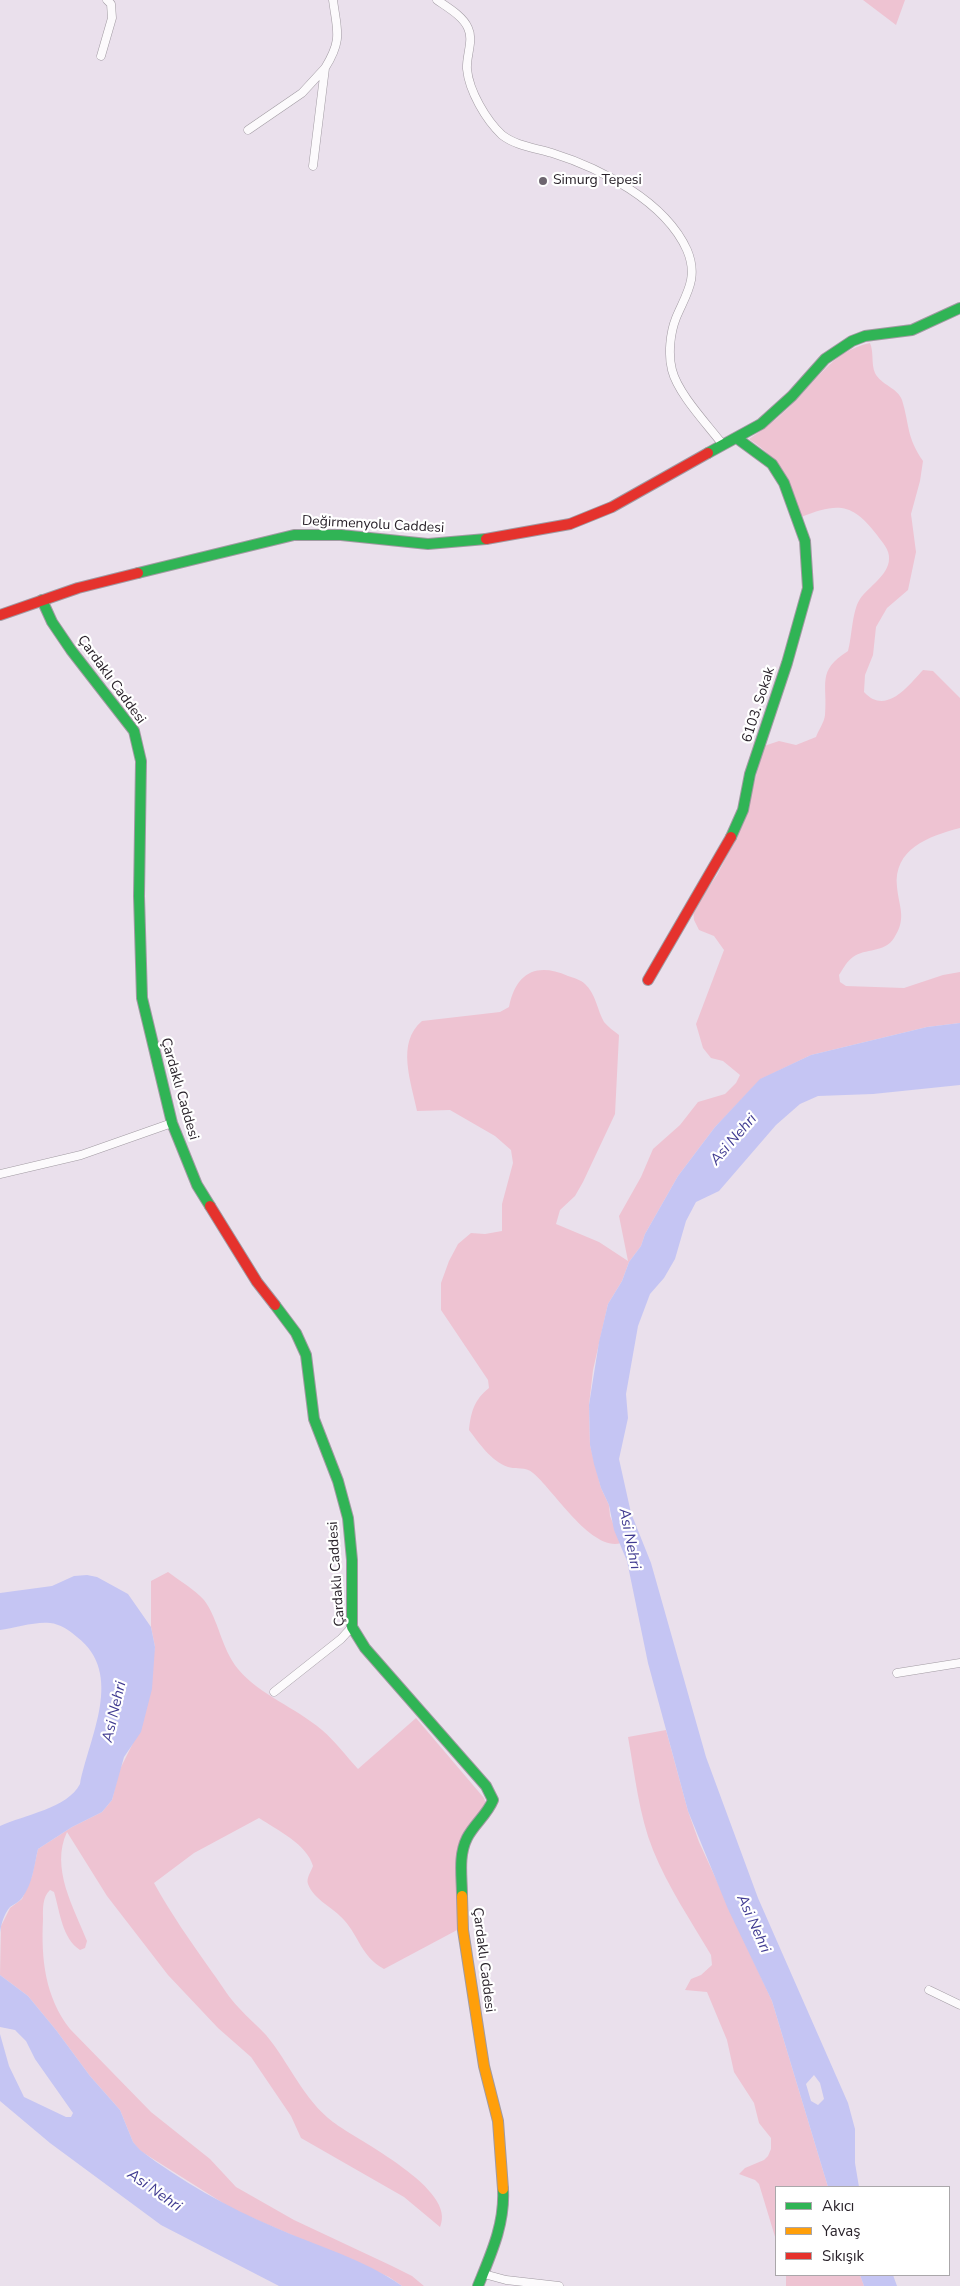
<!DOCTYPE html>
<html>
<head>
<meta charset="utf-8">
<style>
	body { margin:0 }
	#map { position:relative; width:960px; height:2286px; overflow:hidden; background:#eae0ec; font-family:"Nunito Sans",sans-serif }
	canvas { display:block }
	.legend { position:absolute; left:775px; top:2186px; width:175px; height:90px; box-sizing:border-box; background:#fff; border:1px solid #aaa7aa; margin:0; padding:6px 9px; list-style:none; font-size:15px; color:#2a232b }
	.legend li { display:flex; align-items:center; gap:10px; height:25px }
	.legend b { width:25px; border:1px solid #aaa7aa }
</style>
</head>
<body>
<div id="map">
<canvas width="960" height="2286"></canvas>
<ul class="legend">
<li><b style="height:6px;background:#30b455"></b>Akıcı</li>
<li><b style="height:6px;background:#ff9f0a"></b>Yavaş</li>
<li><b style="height:6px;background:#e5322d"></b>Sıkışık</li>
</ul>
</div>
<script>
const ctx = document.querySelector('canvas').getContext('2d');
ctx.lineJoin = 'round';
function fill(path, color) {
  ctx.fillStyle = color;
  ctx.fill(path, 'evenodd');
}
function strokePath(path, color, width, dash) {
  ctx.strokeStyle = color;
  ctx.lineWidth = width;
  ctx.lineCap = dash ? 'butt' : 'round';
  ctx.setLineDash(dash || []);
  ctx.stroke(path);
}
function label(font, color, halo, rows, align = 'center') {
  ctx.font = font + ' "Nunito Sans",sans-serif';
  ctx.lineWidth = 4.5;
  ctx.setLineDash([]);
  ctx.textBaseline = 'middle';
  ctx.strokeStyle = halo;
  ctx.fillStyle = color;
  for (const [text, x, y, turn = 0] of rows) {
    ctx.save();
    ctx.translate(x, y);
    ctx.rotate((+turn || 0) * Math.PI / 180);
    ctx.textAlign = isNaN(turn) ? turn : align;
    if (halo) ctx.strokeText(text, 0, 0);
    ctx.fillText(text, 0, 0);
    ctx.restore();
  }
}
fill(new Path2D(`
	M863 0H905L896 25Z
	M870 343C874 352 871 364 875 373 881 385 898 388 902 400 910 426 906 436 923 461L920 481 911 514 916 552 908 590 887 608 876 627 873 655 865 675 864 692C886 716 908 686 923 670L933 671 960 698V828C929 836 893 849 897 887 899 908 907 918 894 938 885 953 865 948 853 957 847 961 843 969 839 975L840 982 846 986 904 988 943 975 960 972V1023L927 1027 811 1055 761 1079 715 1127 678 1176 645 1234 641 1246 629 1262 622 1281 608 1304 593 1370 589 1405 590 1445 601 1488 609 1505 610 1516 621 1543C591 1552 553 1489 533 1473 525 1466 517 1470 508 1467 491 1461 479 1443 469 1430 471 1412 474 1400 489 1388L488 1380 441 1310V1283L449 1261 458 1244 471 1233 485 1234 502 1231V1204L513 1163 511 1150 495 1136 450 1110 417 1111C411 1081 396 1043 422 1021L500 1012 509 1007C516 973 536 962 568 976 574 978 581 980 585 984 596 994 597 1010 604 1022 608 1027 614 1031 619 1035L615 1114 583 1182 575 1196 560 1210 556 1224 599 1242 628 1261 619 1216 641 1177 653 1149 680 1125 698 1102 725 1094 736 1083 740 1075 723 1061 711 1058 703 1048 696 1024 724 950 714 936 699 930 694 920 693 909 717 875 744 822 764 746 779 741 796 745 816 737C819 729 824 723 825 715 828 684 816 671 848 651 852 637 852 611 860 599 868 587 889 575 889 559 890 550 882 542 877 535 852 502 837 503 801 517 786 480 784 462 749 439 762 430 775 421 786 410 814 385 831 351 870 343Z
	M168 1572C180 1581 194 1589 204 1600 219 1620 221 1648 238 1669 261 1696 295 1707 322 1730 335 1741 346 1756 358 1769L416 1718 484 1798 486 1804 464 1835 457 1852 459 1929 384 1969C361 1956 360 1938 344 1920 334 1908 314 1900 308 1884 306 1878 311 1872 313 1866 307 1844 277 1830 259 1818L194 1853 154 1883C171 1914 191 1942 212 1972 221 1984 229 1998 239 2008 248 2018 258 2026 266 2035 290 2064 303 2099 333 2122 358 2141 458 2189 440 2227L404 2197 301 2138 291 2116 251 2057 218 2028 168 1975 107 1896 67 1832C50 1868 74 1908 87 1941L85 1948 80 1950C62 1938 60 1912 54 1892L50 1890C42 1897 43 1910 43 1919 41 1959 45 1997 70 2029L151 2112 210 2159 236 2187 294 2220 392 2266 412 2276 424 2286H402L389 2277 234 2210 139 2150 133 2142 120 2110 90 2076 56 2030 28 1996 0 1975 1 1926 10 1908 22 1899 32 1876 38 1849 72 1827 102 1812 112 1800 119 1771 132 1745 155 1647 151 1627V1581Z
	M666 1730 688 1811 699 1842 772 2001 828 2187H776V2240L759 2184 755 2180 739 2174 745 2168 764 2160 768 2156 771 2149V2138L759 2123 754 2103 734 2072 727 2040 707 1992 685 1990 691 1979 701 1975 712 1965 711 1955C691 1921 668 1887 653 1850 639 1815 635 1775 628 1737Z
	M786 2275H860L864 2286H786Z`), '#eec3d2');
fill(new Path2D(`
	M960 1023V1085L873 1094 818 1096 800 1104 776 1125 719 1191 696 1202 686 1221 675 1259 664 1278 650 1294 638 1326 626 1394 628 1418 619 1459 631 1513 651 1563 706 1757 758 1898 848 2103 855 2129V2163L859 2187H828L772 2001 728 1909 688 1811 648 1663 627 1561 614 1530 609 1505 601 1488 594 1464 590 1445 589 1405 599 1342 608 1304 622 1281 629 1262 641 1246 645 1234 678 1176 715 1127 760 1079 811 1055 927 1027ZM814 2075 820 2083 824 2099 818 2105 811 2101 806 2084Z
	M87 1575 97 1577 128 1594 151 1627 155 1647 152 1689 141 1732 124 1757 112 1800 102 1812 72 1827 38 1849C34 1866 33 1883 22 1898 19 1902 14 1904 10 1907 4 1914 1 1924 0 1933V1826C24 1815 68 1808 80 1784 89 1737 125 1674 77 1637 69 1630 60 1624 50 1623 37 1621 14 1628 0 1630V1593L52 1586 74 1576Z
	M0 1975 28 1996 56 2030 90 2076 120 2110 133 2142 140 2150C181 2181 227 2207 274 2227 317 2246 364 2259 402 2286H279L161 2225 50 2143 0 2101V2034L9 2066 24 2097 66 2117H71L73 2113 35 2059 26 2041 15 2030 0 2027Z
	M860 2275H893L897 2286H864Z`), '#c5c5f3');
const street = new Path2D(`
	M437 0C447 7 463 16 468 28 474 40 466 56 467 69 469 91 486 120 502 135 516 146 536 148 552 153 600 168 665 201 687 250 699 278 686 294 676 318 670 333 668 355 672 370 678 394 708 425 723 445
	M101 56 112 18 111 4 107 0
	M248 130 302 93 325 68
	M313 166 325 68C343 39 337 31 333 0
	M0 1174 81 1155 172 1123
	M897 1673 960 1663
	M274 1692 341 1639 352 1627
	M929 1990 960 2005
	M484 2274 506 2280 559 2286`);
const fast = new Path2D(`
	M708 453 761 424 792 396 825 359 852 341 865 336 912 330 960 308
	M138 573 294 535H341L428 544 486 539
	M42 600 52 622 71 650 134 731 141 761 139 896 142 998 172 1123 197 1185 210 1206
	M731 837 743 810 750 774 787 663 808 588 805 541 784 483 772 464 738 439
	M275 1305 296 1333 306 1355 314 1419 338 1481 348 1518 352 1560V1627L365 1648 486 1786 493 1800C487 1815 474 1824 467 1838 458 1856 462 1877 462 1896
	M478 2286C491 2254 505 2224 503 2189`);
const slow = new Path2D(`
	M462 1896 463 1930 484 2066 498 2121 503 2189`);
const jam = new Path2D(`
	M486 539 570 524 612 507 708 453
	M0 615 78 588 138 573
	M648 980 731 837
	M210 1206 257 1282 275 1305`);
strokePath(street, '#a19aa2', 9);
strokePath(fast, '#a19aa2', 12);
strokePath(slow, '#a19aa2', 12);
strokePath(jam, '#a19aa2', 12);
strokePath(street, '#fcfafc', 8);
strokePath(fast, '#30b455', 10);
strokePath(slow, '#ff9f0a', 10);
strokePath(jam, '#e5322d', 10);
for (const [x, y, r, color] of [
	[543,181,5,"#6d656f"]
]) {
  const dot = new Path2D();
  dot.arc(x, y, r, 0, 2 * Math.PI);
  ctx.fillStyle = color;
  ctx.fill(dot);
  strokePath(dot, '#fff', 2);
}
label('14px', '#2a232b', '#fff', [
	["Simurg Tepesi",553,181]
], 'left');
label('14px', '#2a232b', '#fff', [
	["Değirmenyolu Caddesi",373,525,3],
	["Çardaklı Caddesi",111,680,54],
	["6103. Sokak",759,705,-72],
	["Çardaklı Caddesi",179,1089,74],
	["Çardaklı Caddesi",337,1574,-94],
	["Çardaklı Caddesi",483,1960,83]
]);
label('italic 15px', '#403b91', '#fff', [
	["Asi Nehri",734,1140,-49],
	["Asi Nehri",629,1539,79],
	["Asi Nehri",115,1712,-77],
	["Asi Nehri",753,1924,66],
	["Asi Nehri",154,2191,35]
]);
</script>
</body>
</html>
